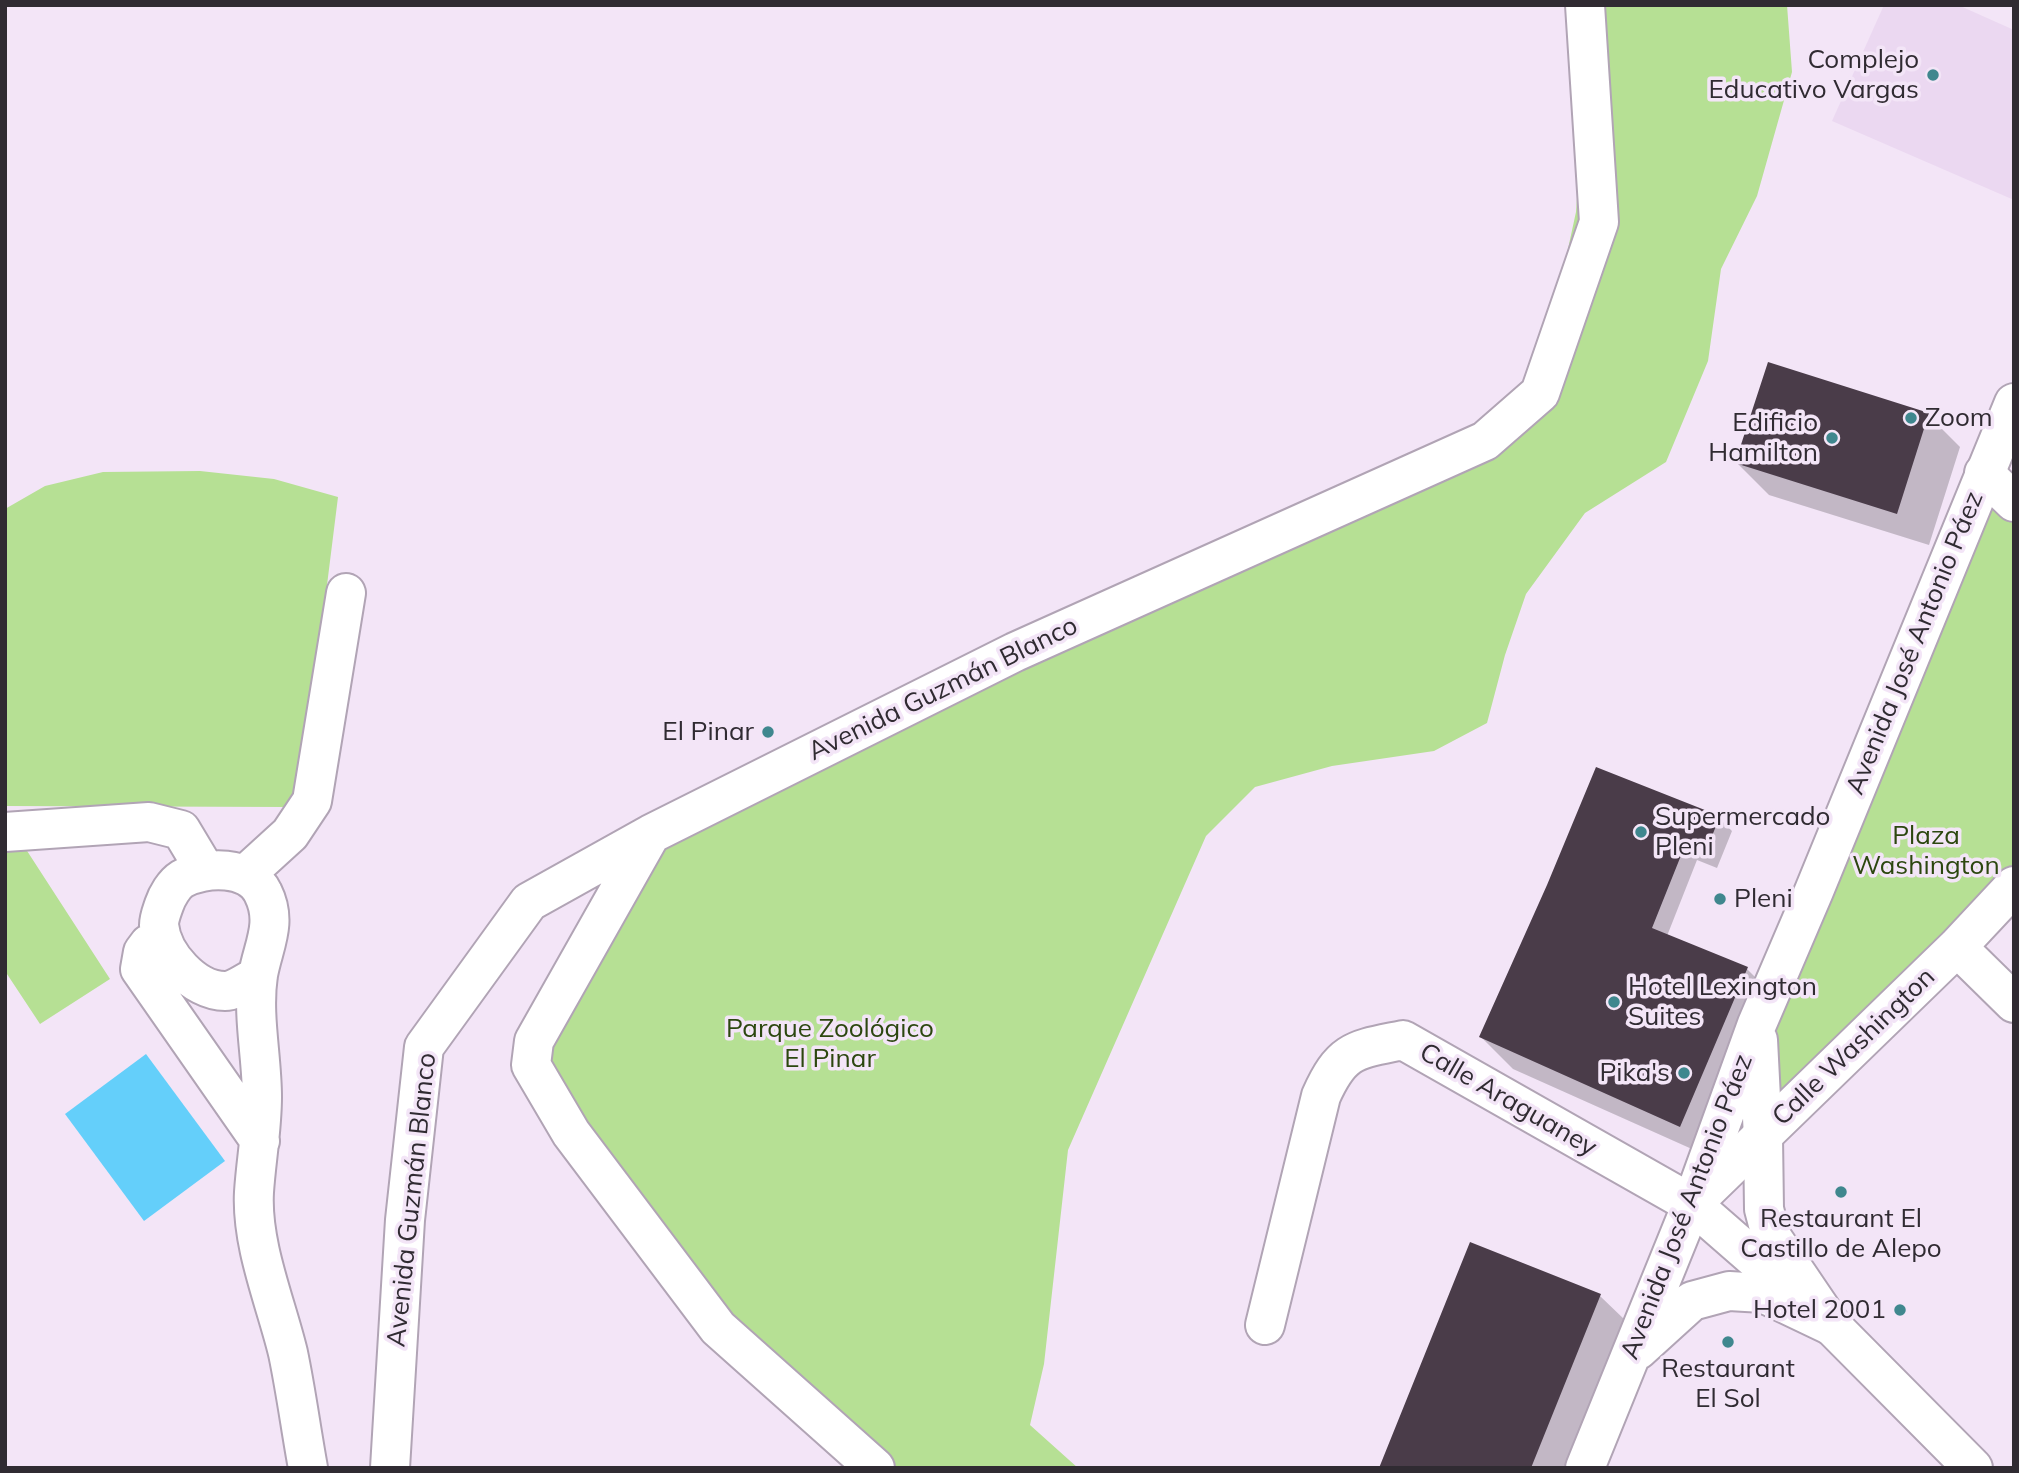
<!DOCTYPE html>
<html>
<head>
<meta charset="utf-8">
<style>
	body { margin:0 }
	#map { position:relative; width:2019px; height:1473px; overflow:hidden; background:#f3e5f7; font-family:Mulish,sans-serif }
	canvas { display:block }
	.frame { position:absolute; inset:0; border:7px solid #302b32; pointer-events:none }
</style>
</head>
<body>
<div id="map">
<canvas width="2019" height="1473"></canvas>
<div class="frame"></div>
</div>
<script>
const ctx = document.querySelector('canvas').getContext('2d');
ctx.lineJoin = 'round';
function fill(path, color) {
  ctx.fillStyle = color;
  ctx.fill(path, 'evenodd');
}
function strokePath(path, color, width, dash) {
  ctx.strokeStyle = color;
  ctx.lineWidth = width;
  ctx.lineCap = dash ? 'butt' : 'round';
  ctx.setLineDash(dash || []);
  ctx.stroke(path);
}
function label(font, color, halo, rows, align = 'center') {
  ctx.font = font + ' Mulish,sans-serif';
  ctx.lineWidth = 7;
  ctx.setLineDash([]);
  ctx.textBaseline = 'middle';
  ctx.strokeStyle = halo;
  ctx.fillStyle = color;
  for (const [text, x, y, turn = 0] of rows) {
    ctx.save();
    ctx.translate(x, y);
    ctx.rotate((+turn || 0) * Math.PI / 180);
    ctx.textAlign = isNaN(turn) ? turn : align;
    if (halo) ctx.strokeText(text, 0, 0);
    ctx.fillText(text, 0, 0);
    ctx.restore();
  }
}
fill(new Path2D(`
	M1884 5H1958L2014 30V200L1832 121Z`), '#ebd8f1');
fill(new Path2D(`
	M1585 5H1787L1792 72 1757 196 1721 269 1708 361 1666 462 1585 513 1526 594 1505 655 1487 723 1434 751 1332 766 1255 787 1206 836 1068 1150 1044 1364 1030 1425 1078 1468H873L718 1328 534 1041 651 834 1536 396 1576 212 1588 41Z
	M200 471 274 479 338 497 302 785 286 807 5 806V509L45 486 103 472Z
	M1984 473 2014 502V886L1692 1204Z
	M20 840 110 979 40 1024 5 971V850Z`), '#b6e094');
fill(new Path2D(`
	M146 1054 225 1161 144 1221 65 1114Z`), '#64cffa');
fill(new Path2D(`
	M1928 415 1960 447 1929 545 1769 495 1737 463Z
	M1719 818 1732 831 1717 868 1697 860 1667 936 1747 969 1779 1001 1712 1158 1513 1069 1481 1037 1549 883Z
	M1471 1245 1600 1296 1625 1320 1565 1468H1380Z`), '#0003');
fill(new Path2D(`
	M1768 362 1929 413 1897 514 1735 463Z
	M1596 767 1720 816 1704 856 1684 848 1652 928 1748 967 1680 1127 1479 1037 1547 885Z
	M1470 1242 1601 1294 1531 1468H1379Z`), '#4a3c49');
const minor = new Path2D(`
	M1984 473 2014 502
	M5 832 149 822 181 830 205 870
	M651 834 534 1041 531 1065 571 1133 718 1328 875 1468
	M245 875 290 834 312 801 346 593
	M163 941 149 944 143 952 140 969 260 1141
	M1957 947 2014 1003
	M258 976C249 980 235 991 225 991 194 991 162 955 159 925 159 918 162 911 164 905 167 896 174 884 182 879 205 866 250 865 263 893 278 923 263 946 258 975 252 1015 262 1057 262 1097 262 1129 256 1161 254 1192 251 1245 276 1303 288 1353 296 1391 301 1430 308 1468
	M1692 1204 1957 947 2014 886
	M1265 1325 1321 1096C1342 1049 1355 1050 1403 1040L1692 1204 1832 1326 1973 1468
	M390 1468 405 1220 424 1047 529 902 651 834 1015 652 1485 441 1540 393 1599 222 1585 5`);
const major = new Path2D(`
	M1758 1040 1763 1137 1764 1209 1771 1236 1832 1326
	M1638 1350 1692 1301 1729 1291 1763 1293 1830 1325
	M1585 1468 1692 1204 1757 1024 1814 891 2014 403`);
strokePath(minor, '#b1a4b5', 42);
strokePath(major, '#b1a4b5', 42);
strokePath(minor, '#fff', 38);
strokePath(major, '#fff', 38);
for (const [x, y, r, color] of [
	[1933,75,7,"#3f878e"],
	[1911,418,7,"#3f878e"],
	[1832,438,7,"#3f878e"],
	[768,732,7,"#3f878e"],
	[1641,832,7,"#3f878e"],
	[1720,899,7,"#3f878e"],
	[1614,1002,7,"#3f878e"],
	[1684,1073,7,"#3f878e"],
	[1841,1192,7,"#3f878e"],
	[1900,1310,7,"#3f878e"],
	[1728,1342,7,"#3f878e"]
]) {
  const dot = new Path2D();
  dot.arc(x, y, r, 0, 2 * Math.PI);
  ctx.fillStyle = color;
  ctx.fill(dot);
  strokePath(dot, '#f3e5f7', 2.5);
}
label('26px', '#302b32', '#f3e5f7', [
	["Complejo",1919,60],
	["Educativo Vargas",1919,90],
	["Zoom",1925,418,"left"],
	["Edificio",1818,423],
	["Hamilton",1818,453],
	["El Pinar",754,732],
	["Supermercado",1655,817,"left"],
	["Pleni",1655,847,"left"],
	["Pleni",1734,899,"left"],
	["Hotel Lexington",1628,987,"left"],
	["Suites",1628,1017,"left"],
	["Pika's",1670,1073],
	["Restaurant El",1841,1219,"center"],
	["Castillo de Alepo",1841,1249,"center"],
	["Hotel 2001",1886,1310],
	["Restaurant",1728,1369,"center"],
	["El Sol",1728,1399,"center"]
], 'right');
label('26px', '#302b32', '#f3e5f7', [
	["Avenida José Antonio Páez",1915,643,-68],
	["Avenida Guzmán Blanco",943,689,-26],
	["Calle Washington",1854,1047,-44],
	["Calle Araguaney",1508,1100,30],
	["Avenida Guzmán Blanco",412,1200,-84],
	["Avenida José Antonio Páez",1687,1207,-69]
]);
label('26px', '#2c470f', '#f3e5f7', [
	["Plaza",1926,836],
	["Washington",1926,866],
	["Parque Zoológico",830,1029],
	["El Pinar",830,1059]
]);
</script>
</body>
</html>
